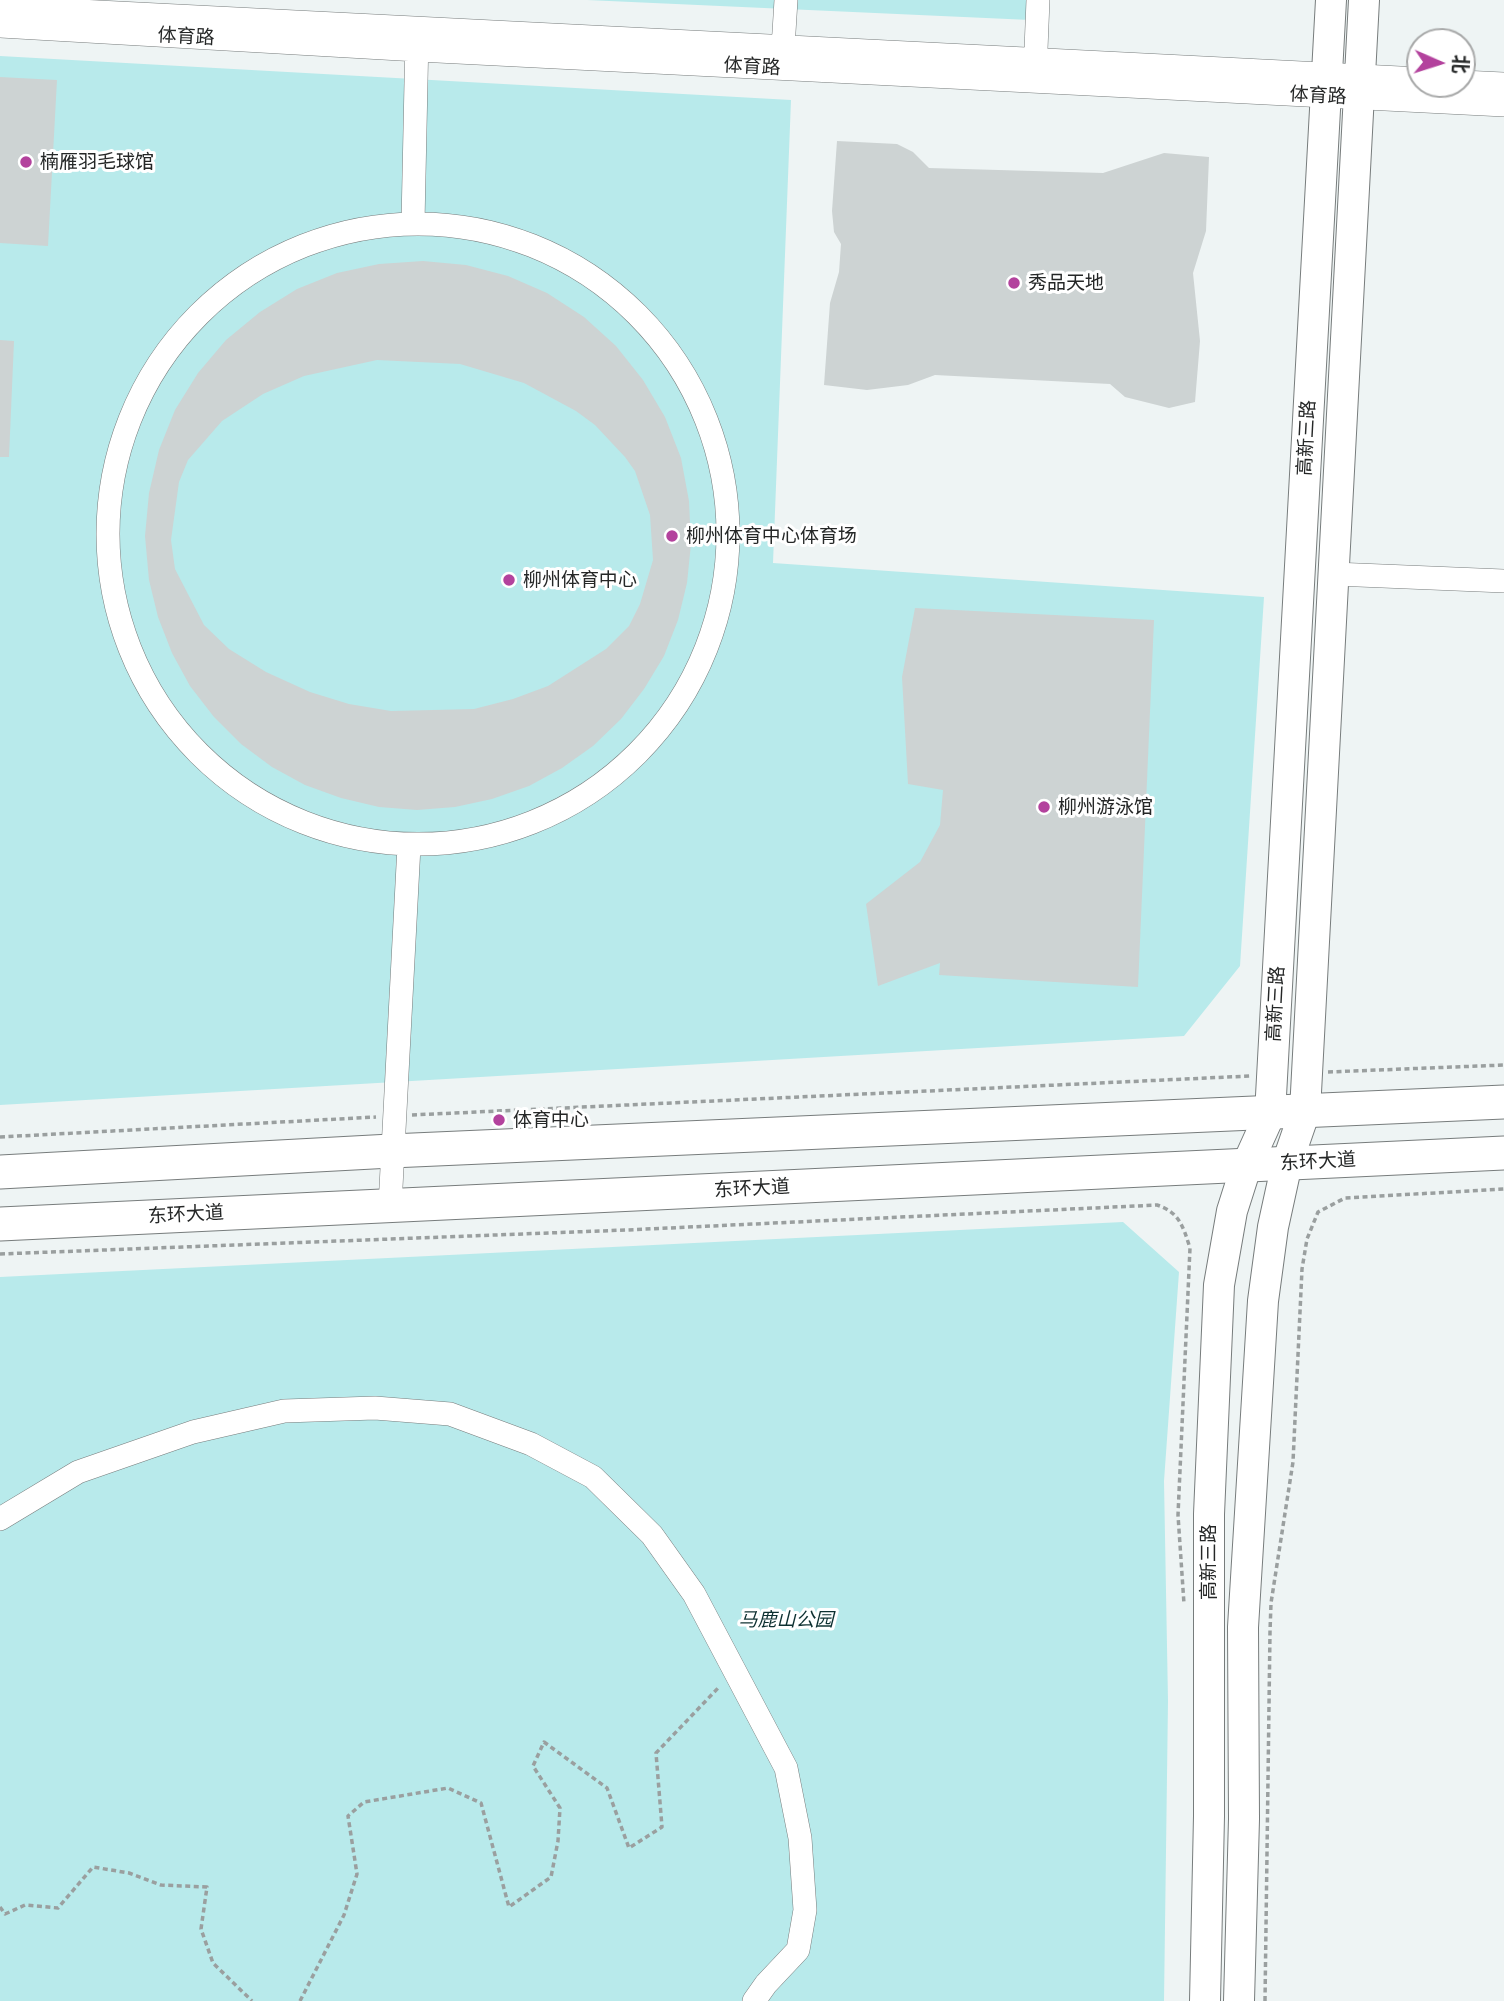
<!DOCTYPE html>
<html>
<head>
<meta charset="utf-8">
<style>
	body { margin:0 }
	#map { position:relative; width:1504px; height:2001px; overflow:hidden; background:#eef4f4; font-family:"Roboto Serif","Noto Sans SC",serif }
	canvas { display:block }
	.north { position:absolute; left:1406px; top:28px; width:70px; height:70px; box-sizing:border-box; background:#fff; border:2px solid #a8a9a9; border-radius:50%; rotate:93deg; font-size:19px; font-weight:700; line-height:28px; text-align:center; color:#252727 }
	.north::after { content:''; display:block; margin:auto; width:24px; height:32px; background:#b3429d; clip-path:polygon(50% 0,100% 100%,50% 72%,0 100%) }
</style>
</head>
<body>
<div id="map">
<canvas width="1504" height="2001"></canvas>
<div class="north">北</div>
</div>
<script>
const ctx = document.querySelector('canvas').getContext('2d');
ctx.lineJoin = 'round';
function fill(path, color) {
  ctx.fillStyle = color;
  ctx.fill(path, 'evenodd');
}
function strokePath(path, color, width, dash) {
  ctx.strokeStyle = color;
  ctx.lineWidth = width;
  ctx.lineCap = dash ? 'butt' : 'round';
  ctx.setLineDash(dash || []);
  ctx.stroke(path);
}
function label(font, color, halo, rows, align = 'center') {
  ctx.font = font + ' "Roboto Serif","Noto Sans SC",serif';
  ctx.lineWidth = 6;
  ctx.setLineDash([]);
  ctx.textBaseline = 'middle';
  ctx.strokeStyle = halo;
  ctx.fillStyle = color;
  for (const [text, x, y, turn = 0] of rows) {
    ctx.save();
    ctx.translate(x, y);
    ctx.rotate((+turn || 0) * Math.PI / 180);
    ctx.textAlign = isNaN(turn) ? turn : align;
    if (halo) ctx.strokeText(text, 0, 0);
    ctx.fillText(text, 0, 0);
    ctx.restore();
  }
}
fill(new Path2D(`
	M587 0H1031L1030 20Z
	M0 56 791 100 773 563 1264 597 1240 966 1184 1036 0 1105Z
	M1123 1222 1179 1272 1164 1481 1168 1701 1164 2001H0V1277Z`), '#b8eaeb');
fill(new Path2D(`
	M0 77 57 80 48 246 0 243Z
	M837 141 897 144 913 152 929 168 1103 173 1164 153 1209 157 1206 231 1193 273 1200 341 1195 402 1169 408 1125 397 1110 384 935 375 908 385 867 390 824 385 830 303 839 272 841 244 834 232 832 211Z
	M423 261 466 265 508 276 547 293 584 317 616 346 643 380 665 417 681 458 689 501 691 544 687 583 678 620 664 656 644 689 621 719 593 746 562 768 529 786 492 799 455 807 417 810 379 807 341 798 305 785 272 767 241 744 214 717 190 686 172 653 158 617 149 580 145 536 149 493 159 450 175 410 198 373 226 340 260 312 297 289 337 273 379 264ZM377 360 460 364 524 383 576 411 595 425 625 457 635 471 650 515 653 560 640 604 629 626 606 649 548 686 513 699 474 709 391 711 349 704 310 692 266 672 229 649 204 625 175 569 171 540 179 482 188 460 222 421 263 394 304 376Z
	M0 340 14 341 9 457H0Z
	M915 608 1154 620 1138 987 939 975 940 963 878 986 866 904 920 862 940 825 943 790 908 784 902 677Z`), '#cdd3d3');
const minor = new Path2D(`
	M0 7 1420 79
	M0 26 418 50 1504 105
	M783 48 786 0
	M1035 74 1038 0
	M1462 82 1504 84
	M413 222 417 36
	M108 534a310 310 0 1 1 620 0a310 310 0 1 1-620 0Z
	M1334 574 1504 581
	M390 1206 409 846
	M0 1519 78 1472 193 1432 284 1411 375 1408 450 1414 531 1444 593 1477 652 1535 694 1594 786 1768 800 1838 805 1910 798 1950 766 1984 754 2001`);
const major = new Path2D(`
	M1205 2001 1209 1816V1514L1219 1285 1232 1211 1246 1167 1270 1114 1331 0
	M1239 2001 1244 1819 1243 1627 1263 1301 1273 1227 1287 1163 1305 1111 1364 0`);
const highway = new Path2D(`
	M0 1172 391 1151 1504 1102
	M0 1224 1504 1153`);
strokePath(minor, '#777c7c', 24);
strokePath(major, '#777c7c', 32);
strokePath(highway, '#777c7c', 35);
strokePath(new Path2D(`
	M1328 1072 1504 1065
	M412 1115 1250 1076
	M0 1137 376 1117
	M0 1254 626 1230 1157 1205C1179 1212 1183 1226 1190 1248L1178 1515 1184 1604
	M0 1907 5 1914 25 1905 58 1908 93 1867 129 1873 161 1885 207 1887 201 1929 213 1963 252 2001
	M300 2001 344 1915 357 1874 348 1816 364 1802 448 1788 481 1803 509 1907 551 1877 558 1841 560 1808 533 1766 544 1742 607 1788 629 1848 662 1827 656 1753 720 1686
	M1265 2001 1270 1632 1271 1603 1293 1462 1302 1269 1307 1239 1318 1212 1345 1198 1504 1189`), '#9a9f9f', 3.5, [5, 3.5]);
strokePath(minor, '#fff', 23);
strokePath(major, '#fff', 30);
strokePath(highway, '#fff', 33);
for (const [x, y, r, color] of [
	[26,162,7,"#b3429d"],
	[1014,283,7,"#b3429d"],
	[672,536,7,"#b3429d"],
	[509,580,7,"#b3429d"],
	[1044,807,7,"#b3429d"],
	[499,1120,7,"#b3429d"]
]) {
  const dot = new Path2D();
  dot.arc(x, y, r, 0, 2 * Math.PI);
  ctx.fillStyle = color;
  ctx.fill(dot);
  strokePath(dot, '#fff', 2.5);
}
label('19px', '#252727', '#fff', [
	["体育路",186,37,3],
	["体育路",752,67,3],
	["体育路",1318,96,3],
	["高新三路",1307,438,-87],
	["高新三路",1276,1004,-87],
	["东环大道",1318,1162,-3],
	["东环大道",752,1189,-3],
	["东环大道",186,1215,-3],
	["高新三路",1209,1562,-90]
]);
label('19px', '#252727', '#fff', [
	["楠雁羽毛球馆",40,162],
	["秀品天地",1028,283],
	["柳州体育中心体育场",686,536],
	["柳州体育中心",523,580],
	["柳州游泳馆",1058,807],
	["体育中心",513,1120]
], 'left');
label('italic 19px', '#0d3031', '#fff', [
	["马鹿山公园",786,1620]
]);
</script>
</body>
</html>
